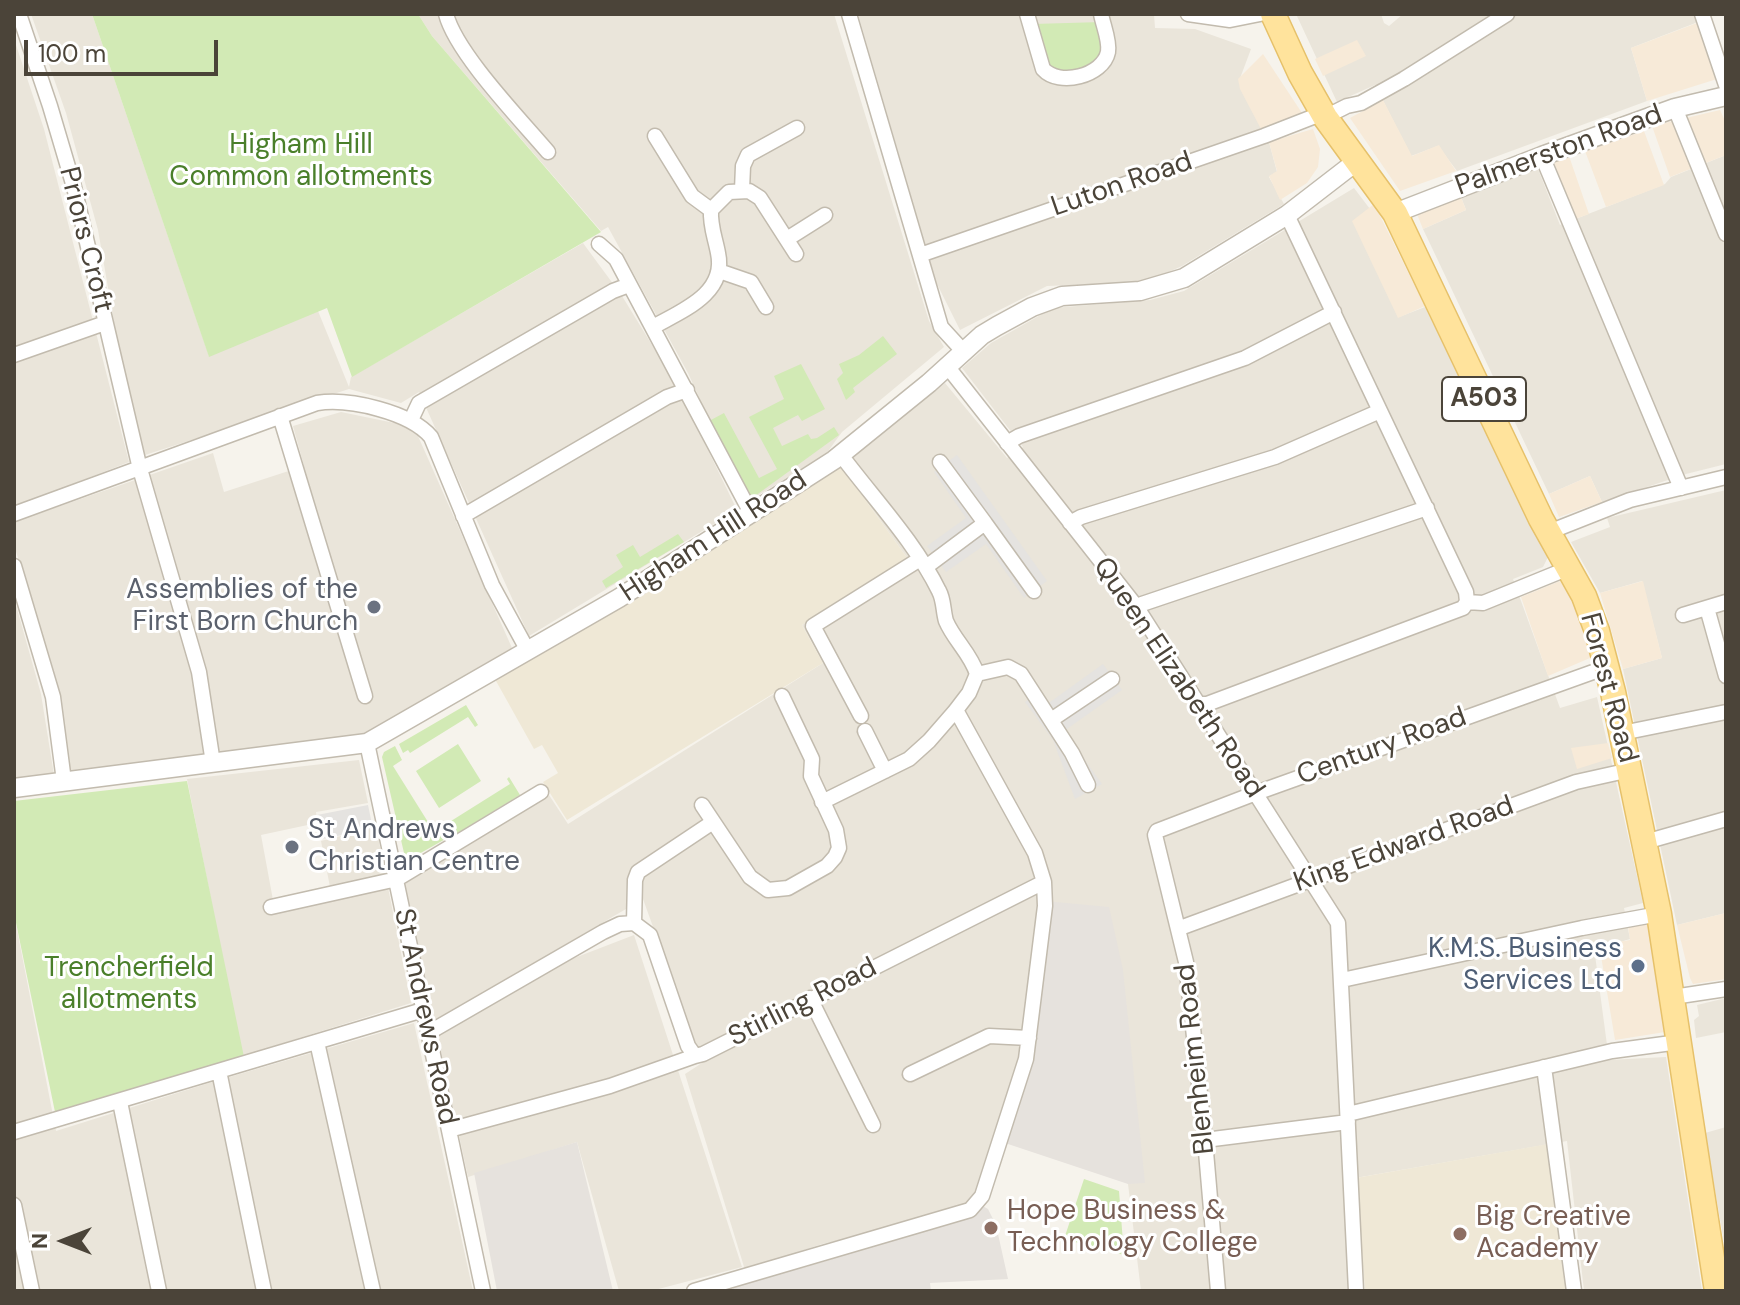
<!DOCTYPE html>
<html>
<head>
<meta charset="utf-8">
<style>
	body { margin:0 }
	#map { position:relative; width:1740px; height:1305px; overflow:hidden; background:#f6f3ec; font-family:"DM Sans",sans-serif }
	canvas { display:block }
	.frame { position:absolute; inset:0; border:16px solid #4b4439; pointer-events:none }
	.north { position:absolute; left:24px; top:1201px; width:80px; height:80px; -webkit-text-stroke:6px #fff; paint-order:stroke; rotate:270deg; font-size:22px; font-weight:700; line-height:32px; text-align:center; color:#4b4439 }
	.north::after { content:''; display:block; margin:auto; width:28px; height:36px; background:#4b4439; clip-path:polygon(50% 0,100% 100%,50% 72%,0 100%) }
	.scale { position:absolute; left:24px; top:40px; width:194px; height:36px; box-sizing:border-box; border:4px solid #4b4439; border-top:0; padding-left:10px; font-size:24px; line-height:28px; white-space:nowrap; color:#4b4439; -webkit-text-stroke:6px #fff; paint-order:stroke }
</style>
</head>
<body>
<div id="map">
<canvas width="1740" height="1305"></canvas>
<div class="frame"></div>
<div class="north">N</div>
<div class="scale">100 m</div>
</div>
<script>
const ctx = document.querySelector('canvas').getContext('2d');
ctx.lineJoin = 'round';
function fill(path, color) {
  ctx.fillStyle = color;
  ctx.fill(path, 'evenodd');
}
function strokePath(path, color, width, dash) {
  ctx.strokeStyle = color;
  ctx.lineWidth = width;
  ctx.lineCap = dash ? 'butt' : 'round';
  ctx.setLineDash(dash || []);
  ctx.stroke(path);
}
function label(font, color, halo, rows, align = 'center') {
  ctx.font = font + ' "DM Sans",sans-serif';
  ctx.lineWidth = 6;
  ctx.setLineDash([]);
  ctx.textBaseline = 'middle';
  ctx.strokeStyle = halo;
  ctx.fillStyle = color;
  for (const [text, x, y, turn = 0] of rows) {
    ctx.save();
    ctx.translate(x, y);
    ctx.rotate((+turn || 0) * Math.PI / 180);
    ctx.textAlign = isNaN(turn) ? turn : align;
    if (halo) ctx.strokeText(text, 0, 0);
    ctx.fillText(text, 0, 0);
    ctx.restore();
  }
}
fill(new Path2D(`
	M31 14H92L209 356 318 311 349 387 351 377 583 243 622 296 676 384 737 510 529 636 419 392 401 403 349 389 145 455 122 368 98 230 66 113Z
	M418 14H834L929 321 944 347 842 432 826 454 752 499 709 419 688 373 608 227 601 231 432 36Z
	M858 14H1154L1155 28 1195 29 1251 49 1239 81 1269 142 1277 172 1269 177 1284 204 1182 266 1146 282 1047 286 960 330 936 282Z
	M1296 14H1381L1384 23 1389 26 1403 14H1694L1698 22 1631 48 1647 101 1457 171 1438 146 1411 156 1375 85 1337 102Z
	M14 39 44 129 129 462 14 507Z
	M1726 155V464L1686 474 1602 502 1590 476 1549 494 1423 229 1466 210 1461 197 1538 169 1560 225 1665 184 1671 177Z
	M1354 188 1370 209 1399 317 1425 307 1548 557 1543 567 1513 579 1560 708 1597 697 1643 903 1624 908 1630 939 1620 942 1619 949 1595 955 1609 1060 1666 1057 1702 1291H1584L1567 1141 1344 1180 1348 1291H1141L1128 1184 1028 1056 972 1210 822 1244 745 1270 685 1074 702 1063 643 899 433 1022 403 885 547 792 568 824 823 663 802 625 908 559 838 462 945 383 1007 458 1023 447 962 368 991 343 1053 308 1150 300 1184 291Z
	M341 412 414 427 512 648 364 734 68 771 60 694 14 545V522L213 453 224 492 304 466 293 426Z
	M1726 490V913L1677 925 1623 669 1662 658 1642 581 1600 593 1571 542 1610 527 1607 518Z
	M14 598 41 694 54 775 14 779Z
	M359 760 368 803 316 812 317 823 261 835 273 900 330 887 321 841 376 827 411 1003 242 1056 187 779Z
	M14 914 56 1131 209 1083 414 1023 473 1291H14Z
	M634 935 742 1267 651 1291H619L577 1142 468 1177 437 1033 564 962Z
	M1726 998V1032L1696 1038 1694 1020 1699 1016 1697 1005Z
	M1726 1127V1253L1705 1133Z`), '#eae5da');
fill(new Path2D(`
	M1697 23 1717 79 1647 101 1631 48Z
	M1357 40 1366 56 1323 76 1315 59Z
	M1263 54 1302 113 1261 129 1240 89 1238 79Z
	M1383 100 1412 156 1439 145 1456 171 1400 191 1350 118Z
	M1720 110 1726 123V155L1670 177 1652 126Z
	M1313 129 1320 149 1318 167 1307 183 1280 200 1269 176 1277 171 1269 142Z
	M1644 131 1664 185 1606 207 1585 151Z
	M1569 156 1589 214 1575 219 1554 162Z
	M1461 197 1466 210 1423 229 1417 214Z
	M1374 204 1425 306 1398 318 1352 221Z
	M1590 476 1602 502 1559 517 1549 494Z
	M1560 581 1571 598 1587 639 1590 658 1548 676 1521 597Z
	M1643 581 1662 658 1623 669 1600 593Z
	M1608 743 1612 758 1577 769 1571 748Z
	M1726 913V979L1693 984 1690 978 1677 925Z
	M1648 923 1665 1032 1615 1040 1601 956 1619 950 1618 942 1630 940 1628 926Z`), '#f7ead8');
fill(new Path2D(`
	M1045 901 1109 907 1123 970 1145 1183 1128 1184 1005 1143Z
	M577 1142 613 1291H497L474 1173Z
	M979 1204 988 1209 996 1225 1008 1279 930 1283 931 1291H733V1287L826 1261 972 1210Z`), '#e6e2dd');
fill(new Path2D(`
	M838 462 908 559 802 625 823 663 567 820 543 782 558 773 542 745 534 749 491 672Z
	M1548 1144 1566 1291H1365L1356 1178Z`), '#efe8d6');
fill(new Path2D(`
	M92 14H418L432 36 601 232 352 377 327 308 209 357Z
	M1102 22 1106 49 1096 64 1061 75 1046 67 1033 24Z
	M883 336 897 354 853 388 855 392 846 400 837 379 843 373 839 364 859 355Z
	M801 364 825 409 802 421 798 415 773 428 782 446 808 434 811 439 817 438 834 427 839 435 755 496 750 495 739 479 709 421 724 413 759 478 777 469 749 417 784 399 774 376Z
	M678 534 684 542 606 588 602 581 623 567 616 555 633 545 640 557Z
	M466 705 478 725 475 727 468 717 410 753 408 750 403 753 399 744Z
	M458 744 481 781 439 808 416 771Z
	M395 746 402 760 393 766 433 830 442 825 449 837 410 859 404 853 382 757 384 752Z
	M509 777 520 795 453 836 448 828 453 825 451 821 510 784 507 779Z
	M187 781 244 1057 55 1112 14 913V801Z
	M1084 1179 1119 1191 1124 1255 1064 1239Z`), '#d2eab5');
fill(new Path2D(`
	M957 455 1047 581 1024 598 986 544 946 572 927 546 966 518 934 472Z
	M1103 664 1122 690 1064 731 1102 784 1075 799 1053 740 1025 702 1037 693 1046 705Z
	M368 805 373 829 322 839 317 815Z`), '#e5e3e0');
const minor = new Path2D(`
	M19 14 50 106 74 187 140 469 199 672 213 763
	M446 14C456 53 520 119 548 152
	M849 14 941 327 963 351
	M1027 14 1043 69C1059 87 1103 76 1108 52 1110 41 1103 25 1101 14
	M1188 14 1230 20 1260 14
	M1702 14 1726 85
	M1675 108 1726 234
	M1325 117 1347 106 1361 103 1404 79 1507 14
	M655 136 692 196 711 210
	M1542 156 1681 488
	M742 190 743 166 748 155 797 128
	M1287 215 1466 592 1467 602
	M787 239 825 215
	M599 244 616 259 751 513
	M920 255 1264 136 1323 113
	M719 271 751 282 766 307
	M653 327C681 311 727 294 718 253 715 237 710 226 711 210L729 192 749 191 760 198 796 254
	M14 355 105 323
	M947 366 1136 606 1338 923 1356 1291
	M280 416 365 696
	M411 420 419 403 613 291 629 285
	M1007 443 1019 436 1245 358 1334 312
	M14 514 317 403C349 398 410 412 431 437L492 585 528 651
	M463 516 667 397 687 390
	M985 523 1034 591
	M1070 523 1081 517 1275 457 1380 411
	M1549 532 1630 500 1726 477
	M14 566 53 697 64 781
	M926 567 985 523 940 462
	M1136 606 1427 508
	M1707 608 1726 676
	M1683 615 1726 602
	M977 674 1008 667 1021 674 1072 753 1088 785
	M1198 704H1207L1463 608 1467 602 1483 603 1569 568
	M861 716 813 626 920 559
	M1051 720 1112 679
	M865 731 885 771
	M1622 733 1726 712
	M367 743 483 1291
	M822 802 909 759 929 741 956 710 969 693 977 674C971 654 954 640 946 621 943 611 944 600 939 591 915 542 874 499 841 455
	M702 805 750 877 768 890 788 888 827 866 835 857 839 848 836 830 811 776 812 759 782 696
	M1645 842 1726 819
	M271 907 397 879 541 792
	M634 923 650 935 688 1046 695 1056 703 1054 1044 882
	M634 923 635 880 638 872 713 822
	M1180 928 1576 782 1630 770
	M1342 980 1582 928 1659 914
	M1673 997 1726 989
	M810 998 873 1125
	M428 1033 603 932 620 924 634 923
	M317 1042 373 1291
	M1544 1067 1574 1291
	M219 1071 264 1291
	M910 1074 989 1036 1029 1038
	M120 1102 159 1291
	M1348 1114 1612 1051 1679 1042
	M449 1130 610 1086 695 1056
	M14 1132 423 1010
	M1205 1140 1348 1122
	M14 1205 32 1291
	M694 1291 970 1210 982 1196 1026 1059 1045 906 1044 882 1035 853 956 710
	M1218 1291 1205 1140 1186 962 1155 835 1157 831 1256 793 1607 667`);
const tertiary = new Path2D(`
	M1395 213 1542 156 1675 108 1726 96
	M14 788 367 743 619 598 834 460 929 383 982 335 997 326 1032 307 1062 296 1140 291 1184 278 1287 215 1357 161`);
const primary = new Path2D(`
	M1273 14 1300 73 1325 117 1395 213 1541 519 1584 596 1597 631 1613 692 1659 914 1717 1291`);
strokePath(minor, '#c2bbae', 17);
strokePath(tertiary, '#c2bbae', 21);
strokePath(primary, '#e6c16a', 27);
strokePath(minor, '#fff', 14);
strokePath(tertiary, '#fff', 18);
strokePath(primary, '#ffe39c', 24);
for (const [x, y, r, color] of [
	[374,607,8,"#6b7280"],
	[292,847,8,"#6b7280"],
	[1638,966,8,"#5c6f8a"],
	[991,1228,8,"#8d6e63"],
	[1460,1234,8,"#8d6e63"]
]) {
  const dot = new Path2D();
  dot.arc(x, y, r, 0, 2 * Math.PI);
  ctx.fillStyle = color;
  ctx.fill(dot);
  strokePath(dot, '#fff', 3);
}
for (const [x, y, w] of [
	[1484,399,84]
]) {
  const box = new Path2D();
  box.roundRect(x - w / 2, y - 22, w, 44, 6);
  ctx.fillStyle = '#fff';
  ctx.fill(box);
  strokePath(box, '#4b4439', 2);
}
label('bold 26px', '#4b4439', null, [
	["A503",1484,399]
]);
label('28px', '#4a7f2a', '#fff', [
	["Higham Hill",301,146],
	["Common allotments",301,178],
	["Trencherfield",129,969],
	["allotments",129,1001]
]);
label('28px', '#4b4439', '#fff', [
	["Palmerston Road",1559,151,-20],
	["Luton Road",1122,185,-19],
	["Priors Croft",85,240,76],
	["Higham Hill Road",714,537,-33],
	["Queen Elizabeth Road",1178,678,56],
	["Forest Road",1608,688,75],
	["Century Road",1382,747,-20],
	["King Edward Road",1404,845,-20],
	["Stirling Road",803,1003,-27],
	["St Andrews Road",425,1017,78],
	["Blenheim Road",1196,1059,-96]
]);
label('28px', '#5b616d', '#fff', [
	["Assemblies of the",358,591],
	["First Born Church",358,623],
	["St Andrews",308,831,"left"],
	["Christian Centre",308,863,"left"]
], 'right');
label('28px', '#4e5e75', '#fff', [
	["K.M.S. Business",1622,950],
	["Services Ltd",1622,982]
], 'right');
label('28px', '#785e54', '#fff', [
	["Hope Business &",1007,1212],
	["Technology College",1007,1244],
	["Big Creative",1476,1218],
	["Academy",1476,1250]
], 'left');
</script>
</body>
</html>
